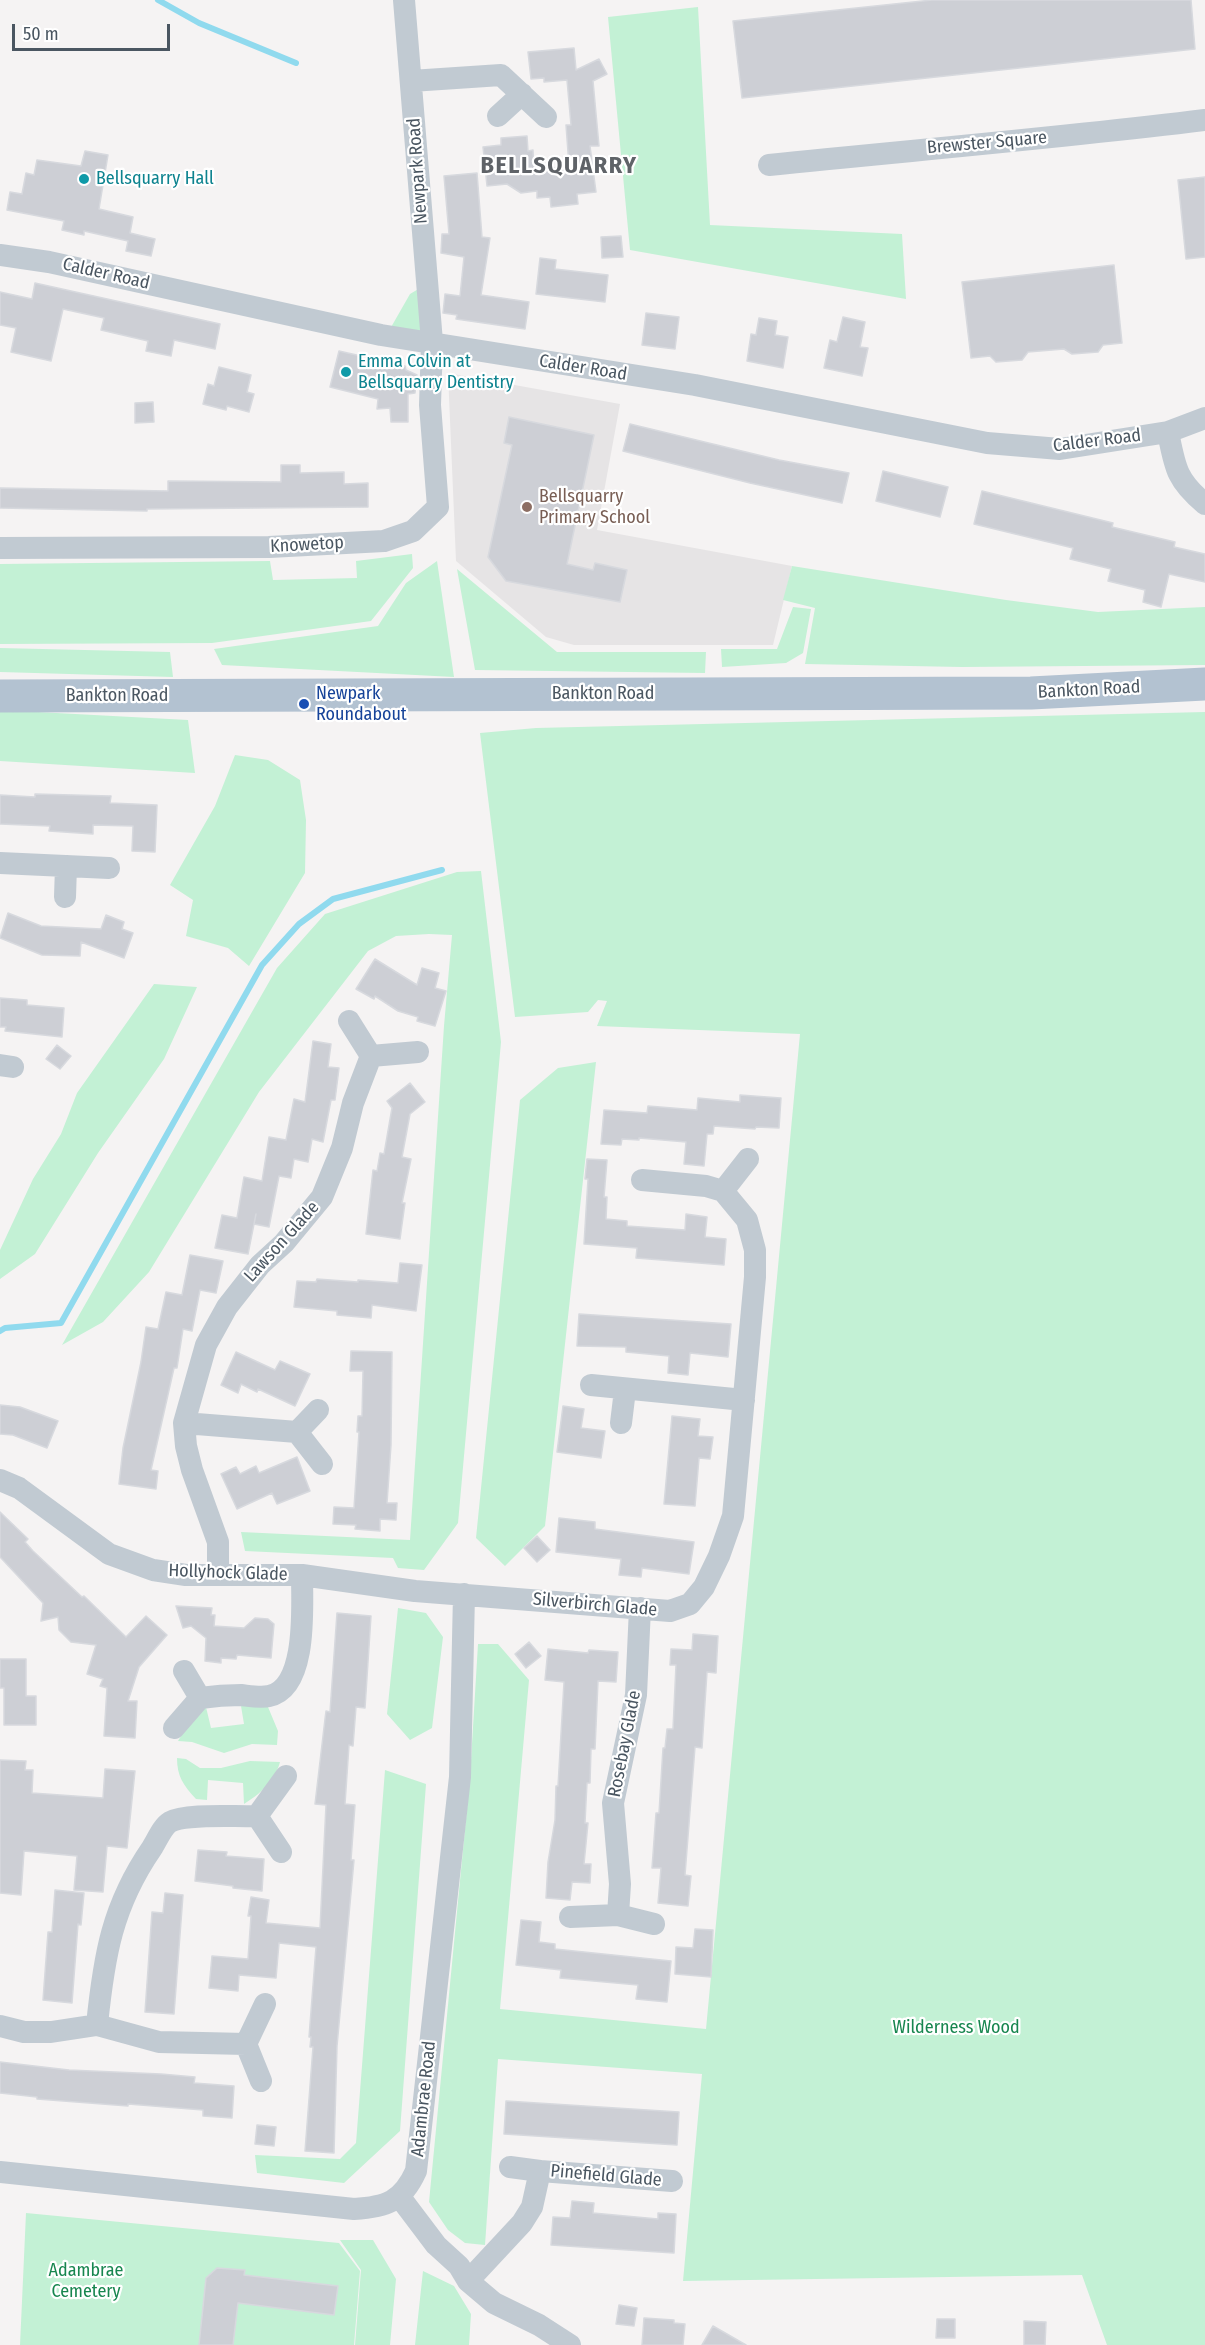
<!DOCTYPE html>
<html>
<head>
<meta charset="utf-8">
<style>
	body { margin:0 }
	#map { position:relative; width:1205px; height:2345px; overflow:hidden; background:#f5f3f3; font-family:"Fira Sans Condensed",sans-serif }
	canvas { display:block }
	.scale { position:absolute; left:12px; top:24px; width:158px; height:27px; box-sizing:border-box; border:3px solid #4a5661; border-top:0; padding-left:8px; font-size:18px; line-height:21px; white-space:nowrap; color:#4a5661; -webkit-text-stroke:4px #fff; paint-order:stroke }
</style>
</head>
<body>
<div id="map">
<canvas width="1205" height="2345"></canvas>
<div class="scale">50 m</div>
</div>
<script>
const ctx = document.querySelector('canvas').getContext('2d');
ctx.lineJoin = 'round';
function fill(path, color) {
  ctx.fillStyle = color;
  ctx.fill(path, 'evenodd');
}
function strokePath(path, color, width, dash) {
  ctx.strokeStyle = color;
  ctx.lineWidth = width;
  ctx.lineCap = dash ? 'butt' : 'round';
  ctx.setLineDash(dash || []);
  ctx.stroke(path);
}
function label(font, color, halo, rows, align = 'center') {
  ctx.font = font + ' "Fira Sans Condensed",sans-serif';
  ctx.lineWidth = 4.5;
  ctx.setLineDash([]);
  ctx.textBaseline = 'middle';
  ctx.strokeStyle = halo;
  ctx.fillStyle = color;
  for (const [text, x, y, turn = 0] of rows) {
    ctx.save();
    ctx.translate(x, y);
    ctx.rotate((+turn || 0) * Math.PI / 180);
    ctx.textAlign = isNaN(turn) ? turn : align;
    if (halo) ctx.strokeText(text, 0, 0);
    ctx.fillText(text, 0, 0);
    ctx.restore();
  }
}
fill(new Path2D(`
	M448 373 620 404 597 530 792 566 773 645H574L546 637 456 561Z`), '#e6e4e5');
fill(new Path2D(`
	M698 7 710 225 902 234 906 299 630 250 608 17Z
	M420 288 422 334 390 329 410 294Z
	M412 554 413 568 371 621 212 643 0 644V564L270 561 273 580 357 578 356 561Z
	M437 561 454 677 222 665 214 649 378 626 406 583Z
	M792 566 1006 600 1098 612 1205 607V665L962 667 805 664 815 608 783 600Z
	M457 569 557 652H706L705 673 475 670Z
	M793 607 811 609 803 653 786 663 722 667 721 649H777Z
	M0 648 170 652 173 677 0 672Z
	M0 710 188 720 195 773 0 761Z
	M1205 712V2345H1107L1082 2275 683 2281 702 2074 498 2059 485 2245 465 2243 448 2230 429 2202 470 1777 478 1644H498L529 1680 500 2009 706 2029 800 1034 597 1026 607 1001 598 1000 588 1012 515 1017 480 733 536 728Z
	M235 755 268 760 300 780 306 820 305 873 249 966 228 948 186 936 193 900 170 885 215 806Z
	M481 871 501 1042 458 1523 424 1570 398 1568 393 1558 245 1551 241 1532 410 1540 444 1026 452 935 429 934 396 936 368 951 259 1092 149 1272 103 1322 62 1345 277 968 325 914 457 872Z
	M154 984 197 987 164 1059 98 1153 35 1254 0 1279V1250L33 1179 61 1134 77 1093Z
	M596 1062 545 1526 505 1566 476 1538 520 1100 558 1068Z
	M398 1608 426 1613 443 1637 432 1728 410 1740 387 1714Z
	M240 1700 268 1707 278 1731 277 1745 252 1744 224 1753 192 1742 178 1741 189 1722 206 1707 211 1728 244 1724Z
	M177 1758 186 1759 200 1768H221L250 1761 280 1762C275 1781 260 1794 244 1804L243 1783 208 1780 207 1800 196 1799C183 1785 177 1776 177 1758Z
	M385 1770 426 1784 400 2131 344 2183 257 2173 255 2155 340 2159 356 2143Z
	M26 2213 339 2243 360 2271 354 2345H20Z
	M340 2240H373L396 2279 390 2345H355L361 2270Z
	M423 2271 454 2286 471 2314 469 2345H415Z`), '#c3f1d5');
strokePath(new Path2D(`
	M158 0 199 23 296 63
	M0 1331 5 1328 61 1323 262 965 299 924 333 899 442 870`), '#90daee', 6);
const building = new Path2D(`
	M932 0H1191L1195 49 742 98 733 21Z
	M574 48 576 70 599 59 607 74 593 81 599 146H590L596 192 577 194 578 204 551 207 550 197 537 198V191L521 193 507 184 487 186 483 147 501 145V138L527 136 528 151 533 150 534 170 569 166 566 125H571L567 80 544 82V78L531 79 528 52Z
	M85 151 108 155 99 209 133 217 130 233 155 239 151 256 126 251 128 241 84 231V235L62 230 64 221 7 210 10 192 22 194 26 173 34 175 37 160 81 166Z
	M477 173 482 237 490 238 481 295 529 302 525 329 456 319 457 315 443 313 445 294 460 296 464 257 441 253 442 234H449L444 176Z
	M1205 177V257L1186 259 1178 180Z
	M621 236 623 257 602 258 601 237Z
	M540 258 556 260 555 269 608 275 605 302 536 294Z
	M1114 265 1122 343 1103 345 1098 352 1072 354 1064 349 1028 352 1022 360 996 362 990 356 971 358 962 282Z
	M35 283 220 324 215 349 174 340 171 356 146 351 148 341 101 330 104 318 63 309 51 361 11 352 16 328 0 325V292L32 299Z
	M646 313 679 317 675 349 642 345Z
	M843 317 865 322 860 347 868 348 862 376 824 368 830 340 837 342Z
	M759 318 777 321 775 335 788 337 783 368 747 361 751 334 756 335Z
	M339 351 405 366 406 370 417 375 415 393 408 394V422H391L390 408 377 409 378 399 330 387Z
	M219 367 251 375 247 392 254 394 249 412 227 406 226 410 203 404 208 384 214 386Z
	M153 402 154 422 135 423V403Z
	M509 417 594 435 567 564 593 570 595 563 627 570 620 602 506 581 488 557 512 445 504 443Z
	M630 424 779 460 849 473 842 503 750 483 623 451Z
	M281 465H300V473L344 472V484L368 483V507L147 509V511L0 508V488L168 491V481L281 482Z
	M883 471 948 487 940 517 876 501Z
	M982 491 1113 523 1112 527 1175 542 1174 547 1205 554V582L1169 574 1161 607 1143 602 1145 590 1108 581 1111 569 1070 559 1073 548 974 524Z
	M35 794 111 796 110 803 157 805 155 852 132 851 133 826 93 825V834L49 831 50 826 0 824V795L35 797Z
	M8 913 41 926 101 929 106 915 124 922 122 929 133 933 124 958 81 942 80 956 42 955 0 938Z
	M375 959 417 985 422 968 439 973 435 988 446 991 435 1026 417 1021 418 1017 398 1011 375 996 374 999 356 989Z
	M0 998 27 1000V1005L64 1008 62 1037 5 1031 6 1027H0Z
	M313 1041 331 1044 328 1067 339 1068 335 1100H331L323 1142 312 1139 308 1162 294 1159 291 1178 279 1176 269 1227 254 1224 256 1214 248 1254 215 1248 222 1215 237 1218 244 1177 262 1181 269 1137 286 1140 294 1099 305 1102Z
	M57 1045 71 1056 60 1069 46 1059Z
	M410 1083 425 1102 410 1114 402 1157 411 1159 402 1203H405L400 1239 366 1234 373 1170 377 1171 380 1153 384 1154 392 1108 387 1101Z
	M740 1095 781 1098 779 1128 756 1127 755 1129 714 1126 713 1134H707L704 1166 684 1164 686 1142 639 1138V1140L622 1139 621 1145 601 1144 604 1110 647 1113 648 1106 697 1110 698 1098 740 1102Z
	M587 1159 607 1160 604 1197H607L606 1219 627 1221V1226L685 1230 686 1214 707 1217 705 1237 726 1239 724 1265 636 1258 637 1248 584 1244 588 1179H585Z
	M190 1255 223 1261 216 1293 200 1290 192 1331 183 1329 177 1368H174L151 1470 158 1471 156 1489 119 1484 123 1448 141 1362 146 1327 158 1329 166 1292 182 1295Z
	M400 1263 422 1265 416 1311 372 1305 371 1318 337 1315V1311L294 1307 297 1281 316 1282 317 1279 358 1282V1280L398 1283Z
	M579 1314 731 1324 728 1357 690 1353 688 1375 668 1373 669 1356 626 1352V1347L577 1346Z
	M351 1351 392 1352 391 1445 387 1503H397L396 1520 380 1519V1531L355 1529 356 1525 333 1524 334 1507 354 1508 359 1432H357L358 1416H362L363 1371H350Z
	M236 1352 275 1370 280 1361 310 1374 295 1406 258 1389 257 1392 241 1384 238 1393 221 1385Z
	M0 1405 20 1407 58 1421 47 1448 13 1435 0 1434Z
	M563 1406 584 1409 581 1428 605 1431 601 1458 557 1452Z
	M672 1416 700 1419 698 1436 713 1437 710 1459 699 1458 695 1506 664 1504Z
	M297 1457 310 1491 277 1504 272 1493 237 1509 221 1474 236 1467 240 1474 256 1466 259 1473Z
	M0 1512 28 1539 25 1542 33 1551 82 1597 84 1596 126 1637 146 1616 167 1635 139 1667 128 1701H137L135 1738 104 1736 107 1688 100 1686 103 1679 87 1674 96 1645 71 1642 59 1630 58 1617 41 1621 43 1603 0 1557Z
	M559 1518 595 1522V1529L694 1542 689 1574 642 1568 641 1577 619 1575 621 1559 556 1552Z
	M537 1536 550 1550 537 1562 524 1548Z
	M176 1606 212 1608 211 1615H215L214 1626 244 1628 255 1618 268 1619 274 1624 271 1658 237 1655 236 1659 221 1658V1663L205 1661 206 1638 191 1626 183 1628Z
	M337 1613 371 1616 365 1708 356 1707 353 1746 349 1745 345 1804 355 1805 351 1860H354L337 2046 334 2153 305 2151 313 2047H310L311 2037H309L316 1947 279 1943 276 1978 239 1975 238 1991 209 1988 212 1956 248 1959 251 1916H248L251 1897 269 1900 266 1923 320 1928 326 1805 315 1804 325 1719 326 1711 330 1712Z
	M693 1634 718 1636 716 1673 707 1672 702 1748 695 1747 685 1875 691 1876 688 1906 658 1903 661 1868H652L656 1813H659L663 1748H665L667 1729H673L676 1665H670L671 1649 692 1650Z
	M529 1642 541 1656 526 1668 515 1654Z
	M548 1649 588 1653 589 1650 618 1652 616 1682 598 1681 595 1749H591L590 1783H587L586 1802 585 1823H588L584 1864H591L590 1883 572 1882 570 1900 546 1898 548 1862 555 1820 556 1786H558L564 1682 545 1680Z
	M0 1659H26V1696H36V1725H4V1688H0Z
	M0 1760 26 1761 25 1770H33L32 1793 103 1798 105 1769 135 1771 127 1848 107 1846 103 1892 74 1890 77 1856 24 1851 21 1895 0 1893Z
	M198 1850 227 1852 226 1856 264 1859 262 1891 233 1888V1886L195 1881Z
	M55 1890 84 1893 81 1925 78 1924 72 2003 43 2000 48 1932H52Z
	M165 1893 183 1895 174 2014 145 2012 152 1912 163 1913Z
	M521 1920 541 1922 539 1942 555 1944V1949L671 1961 667 2002 636 1999 638 1985 560 1978 561 1970 516 1965Z
	M695 1929 713 1930 711 1977 675 1974 676 1947 693 1948Z
	M0 2062 69 2070 161 2074 195 2077 194 2083 234 2086 232 2118 203 2116V2110L128 2104V2106L37 2099V2097L0 2093Z
	M506 2101 679 2112 677 2145 504 2134Z
	M257 2125 276 2127 274 2146 255 2144Z
	M572 2201 594 2203 593 2213 658 2219V2213L676 2214 674 2253 551 2245 553 2217 570 2218Z
	M217 2268 245 2270 244 2275 338 2286 334 2315 238 2303 233 2345H199L206 2278Z
	M619 2305 637 2308 634 2326 616 2324Z
	M644 2318 674 2320V2323L685 2324 683 2345H642Z
	M937 2319H955V2338H936Z
	M1024 2321 1046 2322 1045 2345H1024Z
	M713 2326 746 2345H702Z`);
fill(building, '#cdcfd5');
strokePath(building, '#d7d9de', 1.5);
strokePath(new Path2D(`
	M411 81 501 75 546 117
	M498 116 522 94
	M769 165C915 150 1060 138 1205 120
	M0 255 49 262 381 335 695 385 987 443 1060 449 1168 432 1205 418
	M1168 432C1175 467 1176 480 1205 504
	M0 548 269 547 384 541 413 531 438 507 430 405 432 342 404 0
	M0 863 109 868
	M65 897 66 866
	M371 1056 418 1052
	M0 1065 13 1067
	M723 1191 748 1159
	M591 1385 744 1400
	M184 1423 297 1432 318 1410
	M621 1423 625 1390
	M297 1432 322 1464
	M0 1480 19 1488 109 1554 153 1570 186 1575H302L415 1591 670 1611 690 1604 704 1587 719 1556 733 1516 755 1277V1250L747 1220 723 1191 706 1186 642 1180
	M218 1574V1542L192 1470 186 1446 184 1423 206 1345 227 1307 260 1265 284 1243 322 1197 342 1148 353 1103 371 1056 349 1021
	M184 1671 200 1698
	M174 1728 200 1698C214 1696 227 1695 241 1695 250 1696 261 1698 269 1696 308 1688 302 1605 302 1575
	M257 1816 286 1776
	M618 1915 654 1924
	M570 1917 618 1915 620 1884 613 1803 636 1695 640 1608
	M97 2025C104 1956 112 1906 152 1848 157 1840 163 1826 170 1822 186 1813 236 1817 257 1816L281 1852
	M0 2026 24 2032H51L97 2025 159 2042 246 2044 265 2004
	M246 2044 261 2081
	M540 2171 672 2181
	M0 2172 354 2209C386 2207 402 2202 416 2171L460 1777 464 1594
	M399 2196 436 2245 459 2266 468 2281 494 2303 539 2325 570 2345
	M468 2281 522 2223 532 2207 540 2171 510 2167`), '#c1cad2', 22);
strokePath(new Path2D(`
	M0 696 1031 693 1205 684`), '#b3c2d1', 33);
for (const [x, y, r, color] of [
	[84,179,6,"#0f9aa8"],
	[346,372,6,"#0f9aa8"],
	[527,507,6,"#8d6e63"],
	[304,704,6,"#1a4fb4"]
]) {
  const dot = new Path2D();
  dot.arc(x, y, r, 0, 2 * Math.PI);
  ctx.fillStyle = color;
  ctx.fill(dot);
  strokePath(dot, '#fff', 2);
}
label('18px', '#4a5661', '#fff', [
	["Brewster Square",987,143,-5],
	["Newpark Road",418,171,-94],
	["Calder Road",106,274,13],
	["Calder Road",583,368,9],
	["Calder Road",1097,441,-7],
	["Knowetop",307,545,-3],
	["Bankton Road",1089,690,-3],
	["Bankton Road",603,694],
	["Bankton Road",117,696],
	["Lawson Glade",282,1242,-48],
	["Hollyhock Glade",228,1573,2],
	["Silverbirch Glade",595,1605,5],
	["Rosebay Glade",625,1744,-79],
	["Adambrae Road",424,2099,-84],
	["Pinefield Glade",606,2176,5]
]);
label('18px', '#0d838f', '#fff', [
	["Bellsquarry Hall",96,179],
	["Emma Colvin at",358,362],
	["Bellsquarry Dentistry",358,383]
], 'left');
label('18px', '#785e54', '#fff', [
	["Bellsquarry",539,497],
	["Primary School",539,518]
], 'left');
label('18px', '#164399', '#fff', [
	["Newpark",316,694],
	["Roundabout",316,715]
], 'left');
label('18px', '#17864f', '#fff', [
	["Wilderness Wood",956,2028],
	["Adambrae",86,2271],
	["Cemetery",86,2292]
]);
ctx.letterSpacing = '1.5px';
label('bold 24px', '#5f6368', '#fff', [
	["BELLSQUARRY",559,166]
]);
ctx.letterSpacing = '0px';
</script>
</body>
</html>
